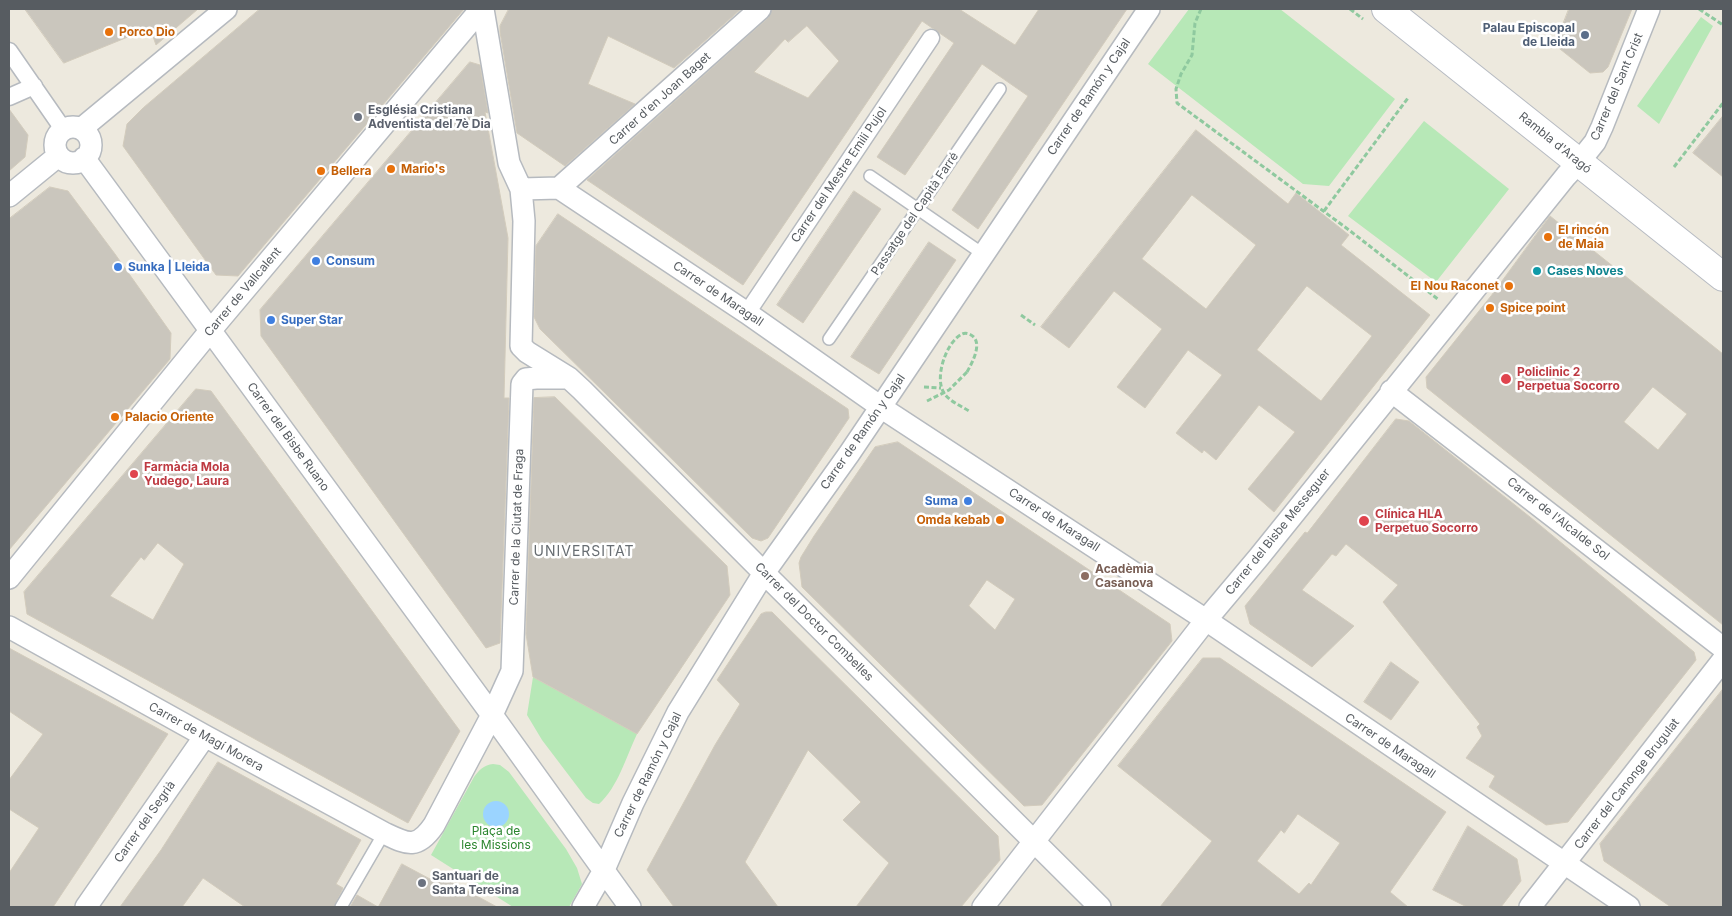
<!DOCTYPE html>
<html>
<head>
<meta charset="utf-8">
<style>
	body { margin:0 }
	#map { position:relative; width:1732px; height:916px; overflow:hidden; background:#ede9de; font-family:Inter,sans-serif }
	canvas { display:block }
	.frame { position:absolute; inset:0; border:10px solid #575c61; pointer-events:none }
</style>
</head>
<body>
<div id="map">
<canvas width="1732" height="916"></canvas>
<div class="frame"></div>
</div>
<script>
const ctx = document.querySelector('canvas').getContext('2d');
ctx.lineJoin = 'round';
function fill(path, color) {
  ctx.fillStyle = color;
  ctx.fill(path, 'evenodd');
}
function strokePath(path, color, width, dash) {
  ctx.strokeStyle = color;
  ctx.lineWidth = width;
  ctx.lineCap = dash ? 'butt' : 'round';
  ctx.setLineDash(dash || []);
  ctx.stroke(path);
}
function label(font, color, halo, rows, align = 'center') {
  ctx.font = font + ' Inter,sans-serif';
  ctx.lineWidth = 5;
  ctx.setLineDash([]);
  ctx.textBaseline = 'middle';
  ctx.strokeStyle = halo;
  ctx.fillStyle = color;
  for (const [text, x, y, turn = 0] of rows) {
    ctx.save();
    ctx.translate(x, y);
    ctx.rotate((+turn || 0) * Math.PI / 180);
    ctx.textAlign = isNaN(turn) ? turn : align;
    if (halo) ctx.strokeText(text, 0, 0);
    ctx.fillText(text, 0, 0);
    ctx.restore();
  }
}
fill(new Path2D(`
	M1189 9H1280L1395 99 1329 186 1303 184 1148 64Z
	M1701 17 1713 26 1659 124 1637 106Z
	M1424 121 1509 189 1436 282 1348 216Z
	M533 677 637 734C626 757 618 787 599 804L593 803 586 798 542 740 527 715Z
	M493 764 500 765 509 772 566 849 577 868 582 884 569 907H513L431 855 474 777C479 770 484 765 493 764Z`), '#b7e8b7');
fill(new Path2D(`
	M483 814a13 13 0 1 1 26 0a13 13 0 1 1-26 0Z`), '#9bd4ff');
const building = new Path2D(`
	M25 9H198L156 45 150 28 64 63Z
	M260 9H464L238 276 216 275 123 146 127 124 143 108Z
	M509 9H741L674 68 608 36 588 84 635 104 565 166 517 133 500 32V26Z
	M772 9H959L1015 45 1039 9H1127L978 229 952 210 1028 96 982 64 905 175 877 157 954 43 922 21 743 285 587 180 768 18ZM807 26 839 61 808 98 754 72 785 39 788 42Z
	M1569 9H1632L1608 67 1603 72 1590 73 1555 45Z
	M470 62 480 65 488 113 485 112 508 238 504 398H509L500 643 486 648 261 336 260 310Z
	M9 109 28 135 25 157 9 171Z
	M1723 116V177L1693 153Z
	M1196 130 1288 204 1296 193 1349 235 1341 245 1430 315 1274 512 1248 489 1295 432 1259 405 1216 460 1204 450 1202 453 1176 433 1222 375 1188 350 1145 408 1117 387 1162 329 1114 291 1069 348 1041 327ZM1192 195 1256 245 1206 309 1142 259ZM1307 286 1372 336 1321 401 1257 350Z
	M50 187 68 191 115 254 171 333 170 359 9 550V219Z
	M854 191 881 209 803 323 777 305Z
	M558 214 848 409 849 418 768 538 761 541 752 538 540 329 534 317 536 246Z
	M1550 216 1723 354V625L1427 388 1426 377 1491 296ZM1653 387 1687 414 1658 450 1624 422Z
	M929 242 956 260 879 374 851 357Z
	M196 389 211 391 460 731 408 823 27 614 24 592ZM158 543 184 564 153 620 110 596 141 557 144 560Z
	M555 397 727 566 730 595 637 734 533 677 526 634 534 398Z
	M1396 419 1409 421 1530 517 1694 652 1696 660 1568 822 1546 825 1489 787 1495 776 1466 758 1482 736 1477 727 1480 724 1383 602 1398 585 1346 544 1336 556 1332 554 1302 590 1354 626 1312 667 1250 624 1245 606 1305 532 1307 533Z
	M898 442 1170 624 1172 641 1042 805 1024 806 802 587 799 563 801 557 814 536 875 447ZM987 580 1015 599 995 630 969 606Z
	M766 612H772L998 836 1000 860 961 907H856L889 863 843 820 861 802 808 750 745 862 778 907H674L647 870 715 745 740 704 717 680 761 614Z
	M9 648 168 734 53 907H9V873L39 828 9 809V780L43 734 9 711Z
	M1203 658H1220L1446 812 1390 892 1408 907H1160L1212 841 1118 766ZM1298 814 1340 843 1311 885 1309 883 1299 894 1257 861 1281 830 1284 833Z
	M1391 662 1419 682 1391 720 1364 702Z
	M1723 689V907H1671L1604 861 1600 844Z
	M218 762 361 840 336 884 343 888 334 907H245L203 878 182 907H120L161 850Z
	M1468 826 1517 859 1521 881 1501 907H1467L1433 890Z
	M402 864 430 879 433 872 497 907H350L357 895 378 907Z`);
fill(building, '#cac6bd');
strokePath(building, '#d2cbbc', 1);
const service = new Path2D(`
	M870 176 983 254
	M829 339 1000 89
	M341 907 384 833`);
const pedestrian = new Path2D(`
	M9 51 63 129
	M9 97 34 86
	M747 313 931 38`);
const minor = new Path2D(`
	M483 9 509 163 521 189 524 221 521 346 527 352 569 378 582 390 764 573 1100 907
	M55 145a18 18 0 1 1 36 0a18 18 0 1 1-36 0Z
	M81 129 226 9
	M84 158 492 715 630 907
	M559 188 760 9
	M521 189 559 188 747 313 888 412 1206 620 1629 907
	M9 196 58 156
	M1391 391 1723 648
	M9 578 210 331 481 9
	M9 627 205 736 384 833C407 844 417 850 434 825L492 715 512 671 522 384 526 379 536 378H569
	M86 907 205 736
	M583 907 603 872 633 803 678 712 764 573 849 454 1149 9
	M983 907 1206 620 1259 557 1566 176 1579 162 1595 142 1602 127 1649 9
	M1530 907 1723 660`);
const secondary = new Path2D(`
	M1386 9 1723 277`);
strokePath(service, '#b6babf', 14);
strokePath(pedestrian, '#b6babf', 19);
strokePath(minor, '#b6babf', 24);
strokePath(secondary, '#b7bbc2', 30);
strokePath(new Path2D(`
	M1201 9 1195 23 1192 55 1181 74 1176 89 1177 103 1349 230 1439 300
	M1350 9 1363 19
	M1699 9 1723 25
	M1674 167 1723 103
	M1324 211 1408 98
	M1021 315 1035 325
	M967 372C972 363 985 340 969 334 967 333 964 333 962 334 946 342 934 378 944 393 949 401 961 406 969 411
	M924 387 941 388`), '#8fc99f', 3, [5, 2.5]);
strokePath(service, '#fff', 11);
strokePath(pedestrian, '#fff', 16);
strokePath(minor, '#fff', 21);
strokePath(secondary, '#fff', 28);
strokePath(new Path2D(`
	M927 401 949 390 967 372`), '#8fc99f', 3, [5, 2.5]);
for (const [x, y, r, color] of [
	[109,32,5,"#e8710a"],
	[1585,35,5,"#5c6f8a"],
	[358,117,5,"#6b7280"],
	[391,169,5,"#e8710a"],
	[321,171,5,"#e8710a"],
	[1548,237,5,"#e8710a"],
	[316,261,5,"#3f7fe0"],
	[118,267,5,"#3f7fe0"],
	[1537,271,5,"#0f9aa8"],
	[1509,286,5,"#e8710a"],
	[1490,308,5,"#e8710a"],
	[271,320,5,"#3f7fe0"],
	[1506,379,6,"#e0444e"],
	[115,417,5,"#e8710a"],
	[134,474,5,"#e0444e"],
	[968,501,5,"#3f7fe0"],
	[1000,520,5,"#e8710a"],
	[1364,521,6,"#e0444e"],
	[1085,576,5,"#8d6e63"],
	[422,883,5,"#6b7280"]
]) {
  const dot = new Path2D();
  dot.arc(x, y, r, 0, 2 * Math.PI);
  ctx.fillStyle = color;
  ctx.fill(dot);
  strokePath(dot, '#fff', 2);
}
label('bold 12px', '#4e5e75', '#fff', [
	["Palau Episcopal",1575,28],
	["de Lleida",1575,42]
], 'right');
label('bold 12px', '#c56008', '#fff', [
	["Porco Dio",119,32],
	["Mario's",401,169],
	["Bellera",331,171],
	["El rincón",1558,230],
	["de Maia",1558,244],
	["El Nou Raconet",1499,286,"right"],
	["Spice point",1500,308],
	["Palacio Oriente",125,417],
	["Omda kebab",990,520,"right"]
], 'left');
label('12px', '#575c61', '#fff', [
	["Carrer del Sant Crist",1617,87,-67],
	["Carrer de Ramón y Cajal",1089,97,-56],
	["Carrer d'en Joan Baget",660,99,-42],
	["Rambla d'Aragó",1555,143,39],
	["Carrer del Mestre Emili Pujol",839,175,-56],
	["Passatge del Capità Farré",915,214,-56],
	["Carrer de Vallcalent",243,292,-50],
	["Carrer de Maragall",718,294,34],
	["Carrer de Ramón y Cajal",863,432,-55],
	["Carrer del Bisbe Ruano",288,437,54],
	["Carrer de l'Alcalde Sol",1558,519,38],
	["Carrer de Maragall",1054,520,33],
	["Carrer de la Ciutat de Fraga",517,527,-88],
	["Carrer del Bisbe Messeguer",1278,532,-51],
	["Carrer del Doctor Combelles",814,622,45],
	["Carrer de Magí Morera",206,737,29],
	["Carrer de Maragall",1390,746,34],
	["Carrer de Ramón y Cajal",648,775,-64],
	["Carrer del Canonge Brugulat",1627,784,-52],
	["Carrer del Segrià",145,822,-55]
]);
label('bold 12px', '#5b616d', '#fff', [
	["Església Cristiana",368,110],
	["Adventista del 7è Dia",368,124],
	["Santuari de",432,876],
	["Santa Teresina",432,890]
], 'left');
label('bold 12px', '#366cbe', '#fff', [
	["Consum",326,261],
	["Sunka | Lleida",128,267],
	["Super Star",281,320],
	["Suma",958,501,"right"]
], 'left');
label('bold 12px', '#0d838f', '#fff', [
	["Cases Noves",1547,271]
], 'left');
label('bold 12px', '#be3a42', '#fff', [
	["Policlinic 2",1517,372],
	["Perpetua Socorro",1517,386],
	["Farmàcia Mola",144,467],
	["Yudego, Laura",144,481],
	["Clínica HLA",1375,514],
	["Perpetuo Socorro",1375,528]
], 'left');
label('bold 12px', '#785e54', '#fff', [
	["Acadèmia",1095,569],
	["Casanova",1095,583]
], 'left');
label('12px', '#2b852e', '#fff', [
	["Plaça de",496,831],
	["les Missions",496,845]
]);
ctx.letterSpacing = '1px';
label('14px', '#686e73', '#fff', [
	["UNIVERSITAT",584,552]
]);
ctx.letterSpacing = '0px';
</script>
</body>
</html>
